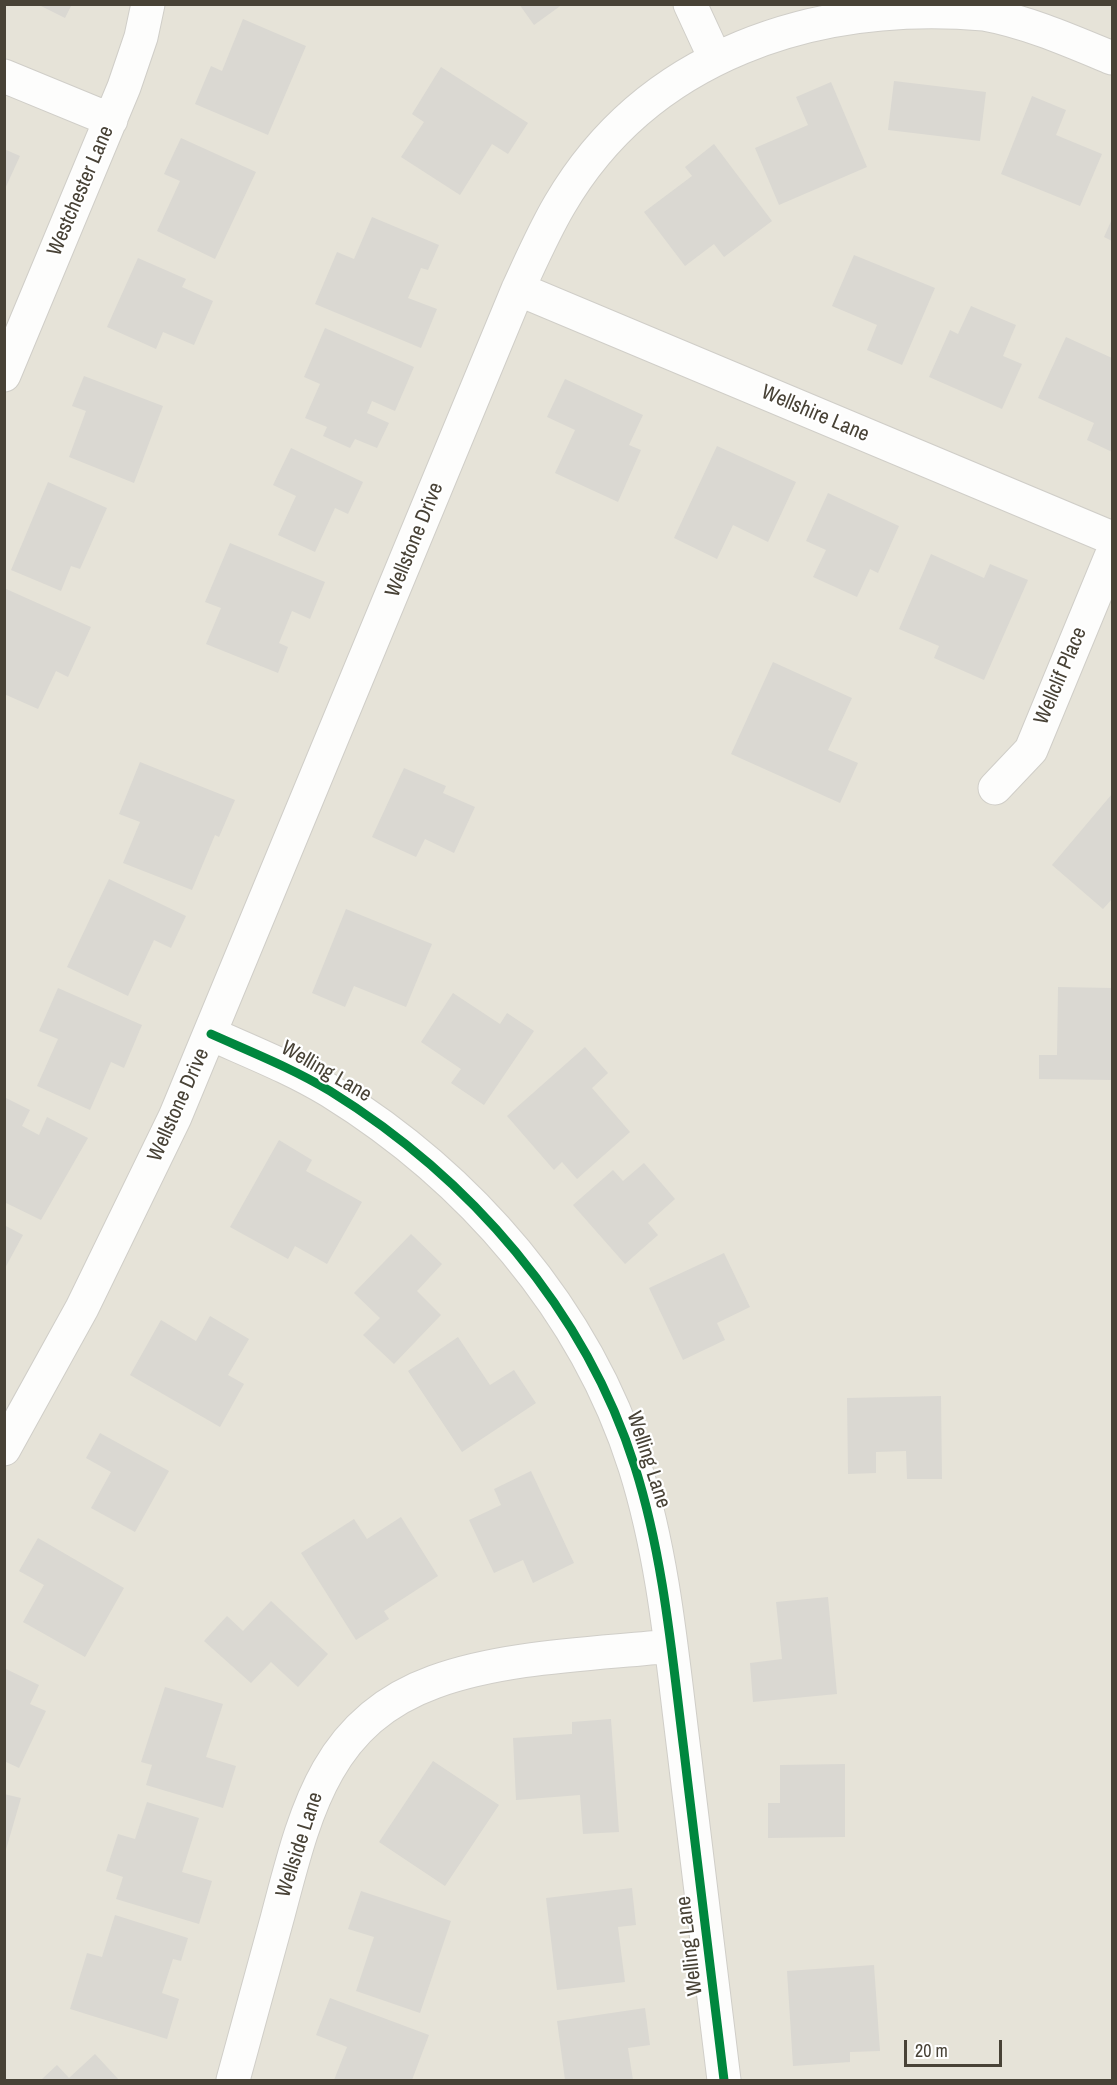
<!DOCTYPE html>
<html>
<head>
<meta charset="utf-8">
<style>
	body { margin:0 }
	#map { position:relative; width:1117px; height:2085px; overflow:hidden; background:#f2f1eb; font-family:"Archivo Narrow",sans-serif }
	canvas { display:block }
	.frame { position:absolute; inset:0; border:6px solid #484236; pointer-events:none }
	.scale { position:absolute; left:904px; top:2040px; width:98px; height:27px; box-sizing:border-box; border:3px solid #484236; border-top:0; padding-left:8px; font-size:18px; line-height:21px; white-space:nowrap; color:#484236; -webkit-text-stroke:4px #fff; paint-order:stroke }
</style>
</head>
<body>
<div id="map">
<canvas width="1117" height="2085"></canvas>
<div class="frame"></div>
<div class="scale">20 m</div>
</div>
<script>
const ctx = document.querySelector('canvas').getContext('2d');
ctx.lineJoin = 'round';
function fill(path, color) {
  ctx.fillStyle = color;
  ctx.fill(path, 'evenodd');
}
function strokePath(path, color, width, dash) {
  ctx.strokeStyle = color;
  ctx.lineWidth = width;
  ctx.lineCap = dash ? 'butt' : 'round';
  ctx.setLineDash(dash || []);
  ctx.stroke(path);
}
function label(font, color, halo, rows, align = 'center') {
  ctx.font = font + ' "Archivo Narrow",sans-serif';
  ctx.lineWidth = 4.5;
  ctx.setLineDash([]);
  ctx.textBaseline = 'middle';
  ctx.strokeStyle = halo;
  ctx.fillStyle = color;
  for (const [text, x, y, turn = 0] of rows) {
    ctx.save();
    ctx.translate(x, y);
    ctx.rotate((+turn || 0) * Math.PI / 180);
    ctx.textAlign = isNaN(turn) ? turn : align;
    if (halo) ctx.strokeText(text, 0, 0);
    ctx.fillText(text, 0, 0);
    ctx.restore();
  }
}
fill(new Path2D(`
	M5 5H1112V2080H5Z`), '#e6e3d8');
fill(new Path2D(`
	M37 4H72L65 18Z
	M519 4H563L534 25Z
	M243 19 306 46 268 135 195 104 211 66 222 71Z
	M441 67 528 123 508 154 492 144 460 195 401 157 424 122 412 114Z
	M894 81 986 92 980 141 888 130Z
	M831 82 867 167 779 205 755 148 808 125 796 97Z
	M1032 96 1066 110 1056 135 1102 154 1080 206 1001 174Z
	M181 138 256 172 215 259 157 231 180 181 164 174Z
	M714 144 772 221 724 257 714 244 685 266 644 212 692 176 685 167Z
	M4 149 20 156 4 191Z
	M372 217 439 245 428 270 421 268 408 298 437 309 421 348 315 304 337 252 354 259Z
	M1112 219V241L1104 237Z
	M854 255 935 288 902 365 867 350 877 325 832 306Z
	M138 258 186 279 182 287 213 301 194 345 163 332 156 349 107 327Z
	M971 306 1016 325 1003 356 1022 364 1002 409 929 377 950 330 958 334Z
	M325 328 414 367 395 411 372 401 367 413 389 423 377 448 355 439 350 448 323 436 327 427 305 418 320 384 304 377Z
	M1066 337 1112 358V452L1087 440 1094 423 1038 398Z
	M84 376 163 406 134 483 69 457 86 411 72 406Z
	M565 379 643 415 629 445 641 450 618 502 555 473 575 430 547 417Z
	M717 446 796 482 768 542 733 525 717 559 674 538Z
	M291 448 363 482 348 514 335 508 315 552 278 535 296 496 273 485Z
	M48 482 107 508 80 569 71 566 61 591 11 570Z
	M828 493 899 526 878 573 870 569 857 597 813 577 826 550 806 541Z
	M230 543 325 582 310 619 292 611 279 643 288 647 278 673 206 644 221 608 205 602Z
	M931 554 984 578 990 564 1028 580 984 680 934 658 939 646 899 629Z
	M4 588 91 627 68 677 56 671 38 709 4 694Z
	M773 662 852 698 828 750 858 763 840 803 731 754Z
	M140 762 235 800 219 837 215 835 192 890 123 863 140 822 119 814Z
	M404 768 446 786 443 793 475 807 454 853 425 839 416 857 372 837Z
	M1112 794V899L1103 909 1052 865Z
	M109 879 186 916 171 948 154 940 128 996 67 967Z
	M346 909 432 944 406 1007 354 986 345 1007 312 993Z
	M1058 987 1112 988V1080L1039 1079V1055H1057Z
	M58 988 142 1025 124 1068 111 1062 90 1110 37 1086 58 1039 39 1031Z
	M453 993 500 1024 507 1013 534 1031 484 1105 451 1083 461 1069 421 1042Z
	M585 1047 608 1073 592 1088 630 1132 577 1179 562 1162 554 1170 507 1116Z
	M4 1097 30 1110 22 1126 39 1135 47 1117 88 1138 41 1220 4 1202Z
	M279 1140 312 1160 306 1171 362 1202 327 1264 295 1246 288 1259 230 1227Z
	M644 1163 675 1199 648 1223 658 1235 625 1264 573 1205 613 1170 623 1181Z
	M4 1225 23 1235 4 1270Z
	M411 1234 442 1264 417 1291 441 1315 394 1364 363 1335 380 1318 354 1293Z
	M724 1253 750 1307 717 1323 725 1340 683 1360 649 1288Z
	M210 1316 249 1339 228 1375 244 1384 220 1427 130 1375 161 1320 196 1341Z
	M458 1337 490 1385 514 1370 536 1403 462 1452 408 1371Z
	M941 1396 942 1479H907L906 1451 876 1452V1473L848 1474 847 1398Z
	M100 1433 169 1471 135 1532 91 1508 111 1472 86 1458Z
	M531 1471 574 1563 533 1583 523 1560 494 1573 469 1520 501 1505 494 1489Z
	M401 1517 438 1576 384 1611 389 1619 356 1640 301 1553 354 1519 367 1539Z
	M38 1538 124 1588 85 1657 23 1622 44 1585 19 1571Z
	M828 1597 837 1694 753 1702 750 1663 782 1659 776 1602Z
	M271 1601 328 1654 298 1687 271 1662 251 1683 204 1641 227 1616 243 1631Z
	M4 1668 39 1685 30 1704 46 1711 19 1768 4 1761Z
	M165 1687 223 1704 206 1757 236 1766 223 1808 146 1785 152 1765 141 1762Z
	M611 1719 619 1832 583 1834 580 1795 516 1800 513 1738 572 1734V1722Z
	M433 1761 499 1805 445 1886 379 1842Z
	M845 1764V1837L768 1838V1803H780V1765Z
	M4 1794 21 1798 5 1853H4Z
	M147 1802 199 1818 182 1872 212 1881 199 1924 116 1899 123 1877 106 1871 118 1834 135 1839Z
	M632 1888 636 1925 618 1927 625 1982 557 1990 546 1898Z
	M361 1891 451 1921 420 2013 356 1991 374 1937 348 1929Z
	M115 1915 188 1938 181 1961 173 1959 162 1993 179 1999 167 2039 70 2009 87 1953 102 1957Z
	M874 1965 880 2051 850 2052V2062L793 2066 787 1971Z
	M330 1998 429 2035 412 2080H334L347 2047 316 2035Z
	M645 2008 650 2045 628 2048 633 2080H565L557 2021Z
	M95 2054 119 2080H41L57 2065 69 2078Z`), '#dad8d2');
const street = new Path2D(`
	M690 4 714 56
	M4 76 111 120
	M518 289 1112 538
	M4 375 124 87 141 37 148 4
	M995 788 1031 750 1112 554
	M211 1034C251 1052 292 1068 330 1091 469 1177 585 1309 635 1467 664 1559 672 1656 684 1751 697 1861 711 1971 724 2080
	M4 1449 82 1308 175 1117 518 289C531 261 544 231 560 204 648 54 815 0 984 14 1028 22 1071 41 1112 58
	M233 2080C248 2027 262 1973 277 1919 304 1818 323 1722 434 1682 505 1656 596 1654 671 1646`);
strokePath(street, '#d0cec8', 35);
strokePath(street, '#fdfdfc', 33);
strokePath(new Path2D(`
	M211 1034C251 1052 292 1068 330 1091 469 1177 585 1309 635 1467 664 1559 672 1656 684 1751 697 1861 711 1971 724 2080`), '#00873e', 9);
label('21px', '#484236', '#fff', [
	["Westchester Lane",81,191,-67],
	["Wellshire Lane",815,414,23],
	["Wellstone Drive",415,540,-68],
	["Wellclif Place",1061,676,-67],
	["Welling Lane",326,1072,30],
	["Wellstone Drive",179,1105,-66],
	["Welling Lane",648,1460,72],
	["Wellside Lane",300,1845,-72],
	["Welling Lane",690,1946,-97]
]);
</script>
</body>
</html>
